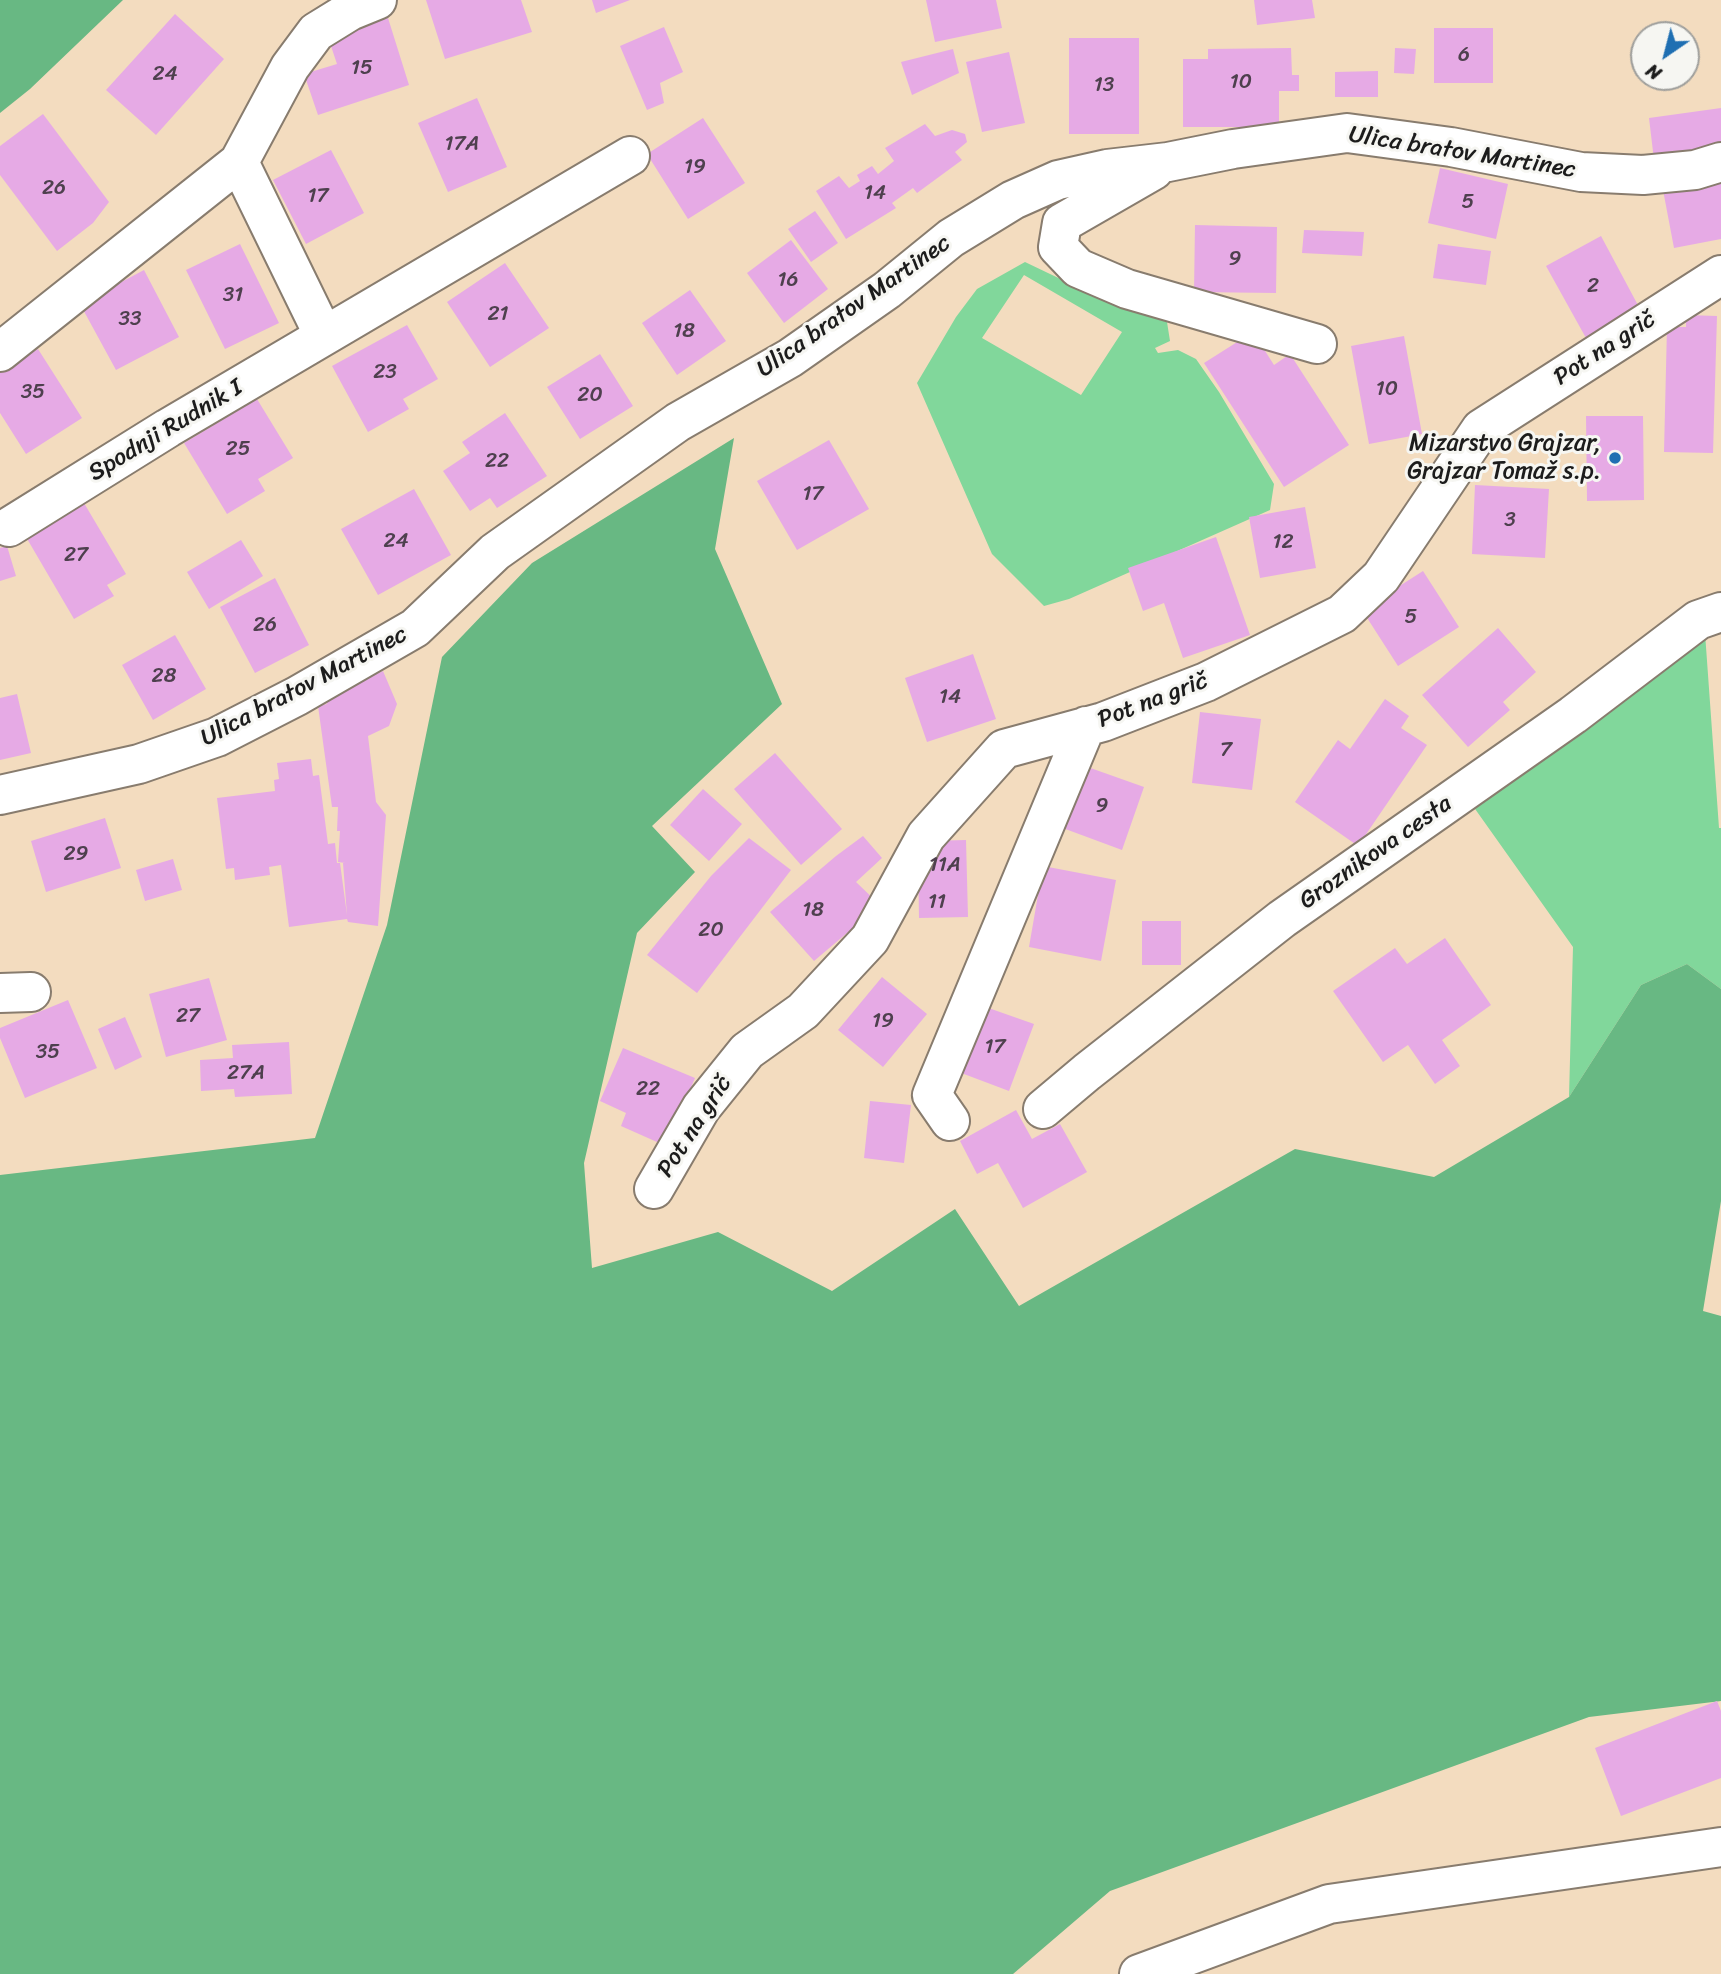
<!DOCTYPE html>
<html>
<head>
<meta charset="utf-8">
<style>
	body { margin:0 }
	#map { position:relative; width:1721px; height:1974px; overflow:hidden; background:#f3dcbf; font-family:Sriracha,sans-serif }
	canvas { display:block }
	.north { position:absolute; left:1630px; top:21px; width:70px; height:70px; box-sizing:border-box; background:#f6f6f2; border:2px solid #9f9f9c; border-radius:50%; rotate:215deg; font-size:19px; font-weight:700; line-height:28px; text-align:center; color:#1c1c1c }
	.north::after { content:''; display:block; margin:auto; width:24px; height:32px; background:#1f6fb2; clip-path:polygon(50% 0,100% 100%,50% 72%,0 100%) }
</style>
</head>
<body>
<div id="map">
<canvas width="1721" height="1974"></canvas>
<div class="north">N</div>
</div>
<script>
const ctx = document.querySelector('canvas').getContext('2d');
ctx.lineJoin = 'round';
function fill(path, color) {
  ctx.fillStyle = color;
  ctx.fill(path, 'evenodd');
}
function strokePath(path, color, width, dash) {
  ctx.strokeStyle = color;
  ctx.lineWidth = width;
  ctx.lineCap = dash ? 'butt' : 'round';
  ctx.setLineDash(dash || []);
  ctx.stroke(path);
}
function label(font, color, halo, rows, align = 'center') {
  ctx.font = font + ' Sriracha,sans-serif';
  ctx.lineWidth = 6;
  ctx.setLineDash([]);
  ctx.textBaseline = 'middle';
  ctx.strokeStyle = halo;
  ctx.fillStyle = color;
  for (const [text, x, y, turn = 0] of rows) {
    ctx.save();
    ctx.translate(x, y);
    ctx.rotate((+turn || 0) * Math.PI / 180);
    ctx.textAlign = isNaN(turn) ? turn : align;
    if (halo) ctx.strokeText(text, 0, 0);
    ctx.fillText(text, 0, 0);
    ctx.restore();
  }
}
fill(new Path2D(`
	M1025 262 1073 285 1167 322 1170 341 1155 348 1158 353 1178 350 1196 359 1219 392 1274 484 1270 510 1069 599 1044 606 992 554 917 383 956 317 977 289ZM1024 275 1122 332 1081 395 982 338Z
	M1705 633 1719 828H1721V989L1687 964 1641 985 1569 1097 1573 947 1468 799Z`), '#81d79b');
fill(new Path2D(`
	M0 0H123L30 89 0 113Z
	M734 438 715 549 782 704 652 826 695 872 637 933 584 1163 592 1268 718 1232 832 1291 955 1209 1019 1306 1295 1149 1434 1177 1569 1097 1641 985 1687 964 1721 989V1201L1703 1311 1721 1316V1701L1589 1717 1110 1891 1013 1974H0V1175L315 1138 387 925 442 657 532 563Z`), '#68b883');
fill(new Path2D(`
	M426 0H521L532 32 445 59Z
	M592 0H630L596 13Z
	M926 0H996L1002 28 935 42Z
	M1254 0H1312L1315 18 1257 25Z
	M175 14 224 59 156 135 106 90Z
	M388 18 409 85 318 115 304 74 337 64 328 37Z
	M664 27 683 72 660 83 664 103 647 110 620 46Z
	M1434 28H1493V83H1434Z
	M1069 38H1139V134H1069Z
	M1291 48 1292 75H1299V91H1279V127H1183V59H1208V49Z
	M1395 48 1416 49 1414 74 1394 73Z
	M953 49 959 73 912 95 901 62Z
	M1009 52 1025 123 982 132 966 62Z
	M1378 71V97H1335V72Z
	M477 98 507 167 448 192 418 123Z
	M1721 108V151L1654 160 1649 118Z
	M43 114 109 202 93 223 57 251 0 175V146Z
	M703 118 745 183 688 219 647 154Z
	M925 124 935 136 952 130 965 134 967 142 955 152 962 160 917 193 913 188 892 203 896 208 846 239 816 191 839 176 849 188 860 181 857 175 872 166 878 174 894 161 885 148Z
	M331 150 364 213 306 244 273 180Z
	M1440 168 1508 184 1496 239 1428 223Z
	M1721 182V239L1674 248 1663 190Z
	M815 211 838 243 811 262 788 229Z
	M1195 225 1277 227 1276 293 1194 292Z
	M1304 230 1364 232 1362 256 1302 253Z
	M1601 236 1640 309 1586 338 1546 266Z
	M791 240 828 289 784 323 747 273Z
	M240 244 279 323 225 349 186 270Z
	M1438 244 1491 251 1486 285 1433 278Z
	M505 263 549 328 490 367 447 302Z
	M144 270 179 337 116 370 80 304Z
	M690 290 726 341 677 375 642 323Z
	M1686 315 1717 316 1713 453 1664 452 1667 327H1686Z
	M407 325 438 379 403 399 409 409 368 432 332 366Z
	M1253 332 1274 365 1290 354 1349 445 1284 487 1204 363Z
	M1404 336 1422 434 1369 444 1351 346Z
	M38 349 82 418 26 454 0 413V373Z
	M600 354 633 406 580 439 547 387Z
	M257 399 293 458 258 479 265 491 227 514 184 443Z
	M505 413 547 476 497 508 490 498 470 511 443 471 470 453 462 442Z
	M1586 416H1643L1644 500 1587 501Z
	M829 440 869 509 797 550 757 481Z
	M1475 485 1549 489 1545 558 1472 554Z
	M414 489 451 555 378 595 341 529Z
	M84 503 126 574 107 585 114 596 74 619 26 537Z
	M1305 507 1316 568 1260 578 1249 517Z
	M1216 537 1250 635 1183 658 1164 603 1143 611 1128 568Z
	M241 540 263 576 209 609 187 572Z
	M7 546 16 576 0 581V548Z
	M1423 571 1459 627 1398 666 1362 610Z
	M275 578 309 645 255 673 220 607Z
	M1498 628 1536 672 1503 702 1510 710 1468 747 1422 695Z
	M175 635 206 689 153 720 122 665Z
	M973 654 996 719 927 742 905 678Z
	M383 671 397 704 389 726 368 736 376 802 386 815 378 926 348 922 347 919 289 927 281 865 269 867 270 875 235 880 234 868 226 869 217 798 275 791 274 780 279 779 277 763 311 759 313 776 319 775 328 844 335 843 337 863H340L347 915 343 863H345L338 862 340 831H337L338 807H332L318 706 327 704 325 698Z
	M17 694 31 753 0 760V698Z
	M1385 699 1409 716 1401 728 1427 745 1358 846 1295 802 1338 740 1350 749Z
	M1200 712 1261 719 1252 790 1192 783Z
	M775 753 842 829 801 865 734 789Z
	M1082 765 1144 787 1122 850 1060 827Z
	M703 789 742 824 709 861 670 825Z
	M105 818 121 868 46 892 31 841Z
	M863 836 882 858 856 882 880 905 814 961 770 912 836 856Z
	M749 838 791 870 697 993 647 955 711 876Z
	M966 840 968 917 919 918 918 856 928 841Z
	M173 859 182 890 145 901 136 870Z
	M1043 866 1116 880 1101 961 1029 947Z
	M1142 921H1181V965H1142Z
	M1445 938 1491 1005 1442 1040 1460 1066 1435 1084 1408 1045 1383 1062 1333 991 1395 948 1407 964Z
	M882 977 927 1014 883 1067 838 1030Z
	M209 978 227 1040 166 1057 149 994Z
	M68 1000 97 1068 25 1098 0 1038V1028Z
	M980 1005 1034 1024 1009 1091 956 1071Z
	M125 1017 142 1057 115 1070 98 1029Z
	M289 1042 292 1094 235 1097 234 1089 201 1091 200 1060 233 1058 232 1045Z
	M623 1048 695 1078 666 1146 621 1126 626 1113 600 1101Z
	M870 1101 911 1105 904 1163 864 1158Z
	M1016 1110 1032 1139 1060 1124 1087 1172 1023 1208 998 1163 977 1174 960 1141Z
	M1717 1701 1721 1711V1778L1621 1816 1595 1748Z`), '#e6aae5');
const minor = new Path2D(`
	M239 162 324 336
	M1154 170 1062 223 1058 247 1078 268 1127 289 1317 344
	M0 352 239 162 290 67 316 32 350 11 377 0
	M9 527 168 428 630 156
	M0 795 139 764 217 737 297 696 415 628 495 552 678 422 790 358 887 290 951 238 1013 200 1058 180 1107 169 1168 162 1233 149 1347 133 1451 147 1581 172 1643 175 1695 170 1721 162
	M0 993 31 992
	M1043 1109 1087 1072 1282 919 1573 715 1698 620 1721 612
	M950 1121 932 1095 1086 726
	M654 1189 701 1108 747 1051 803 1011 870 939 926 836 1004 749 1103 722 1206 682 1342 614 1381 577 1481 429 1721 275
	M1139 1974 1329 1904 1721 1847`);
strokePath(minor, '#887c6e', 42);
strokePath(minor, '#fff', 38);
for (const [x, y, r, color] of [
	[1615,458,7,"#1f6fb2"]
]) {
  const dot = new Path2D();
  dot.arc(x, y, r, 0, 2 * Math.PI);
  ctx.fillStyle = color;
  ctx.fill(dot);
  strokePath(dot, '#f6f6f2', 2.5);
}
label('21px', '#4e404e', null, [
	["6",1464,56],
	["15",362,69],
	["24",165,75],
	["10",1241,83],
	["13",1104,86],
	["17A",462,145],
	["19",695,168],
	["26",54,189],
	["14",875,194],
	["17",318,197],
	["5",1468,203],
	["9",1235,260],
	["16",788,281],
	["2",1593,287],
	["31",233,296],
	["21",498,315],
	["33",130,320],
	["18",684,332],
	["23",385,373],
	["10",1387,390],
	["35",33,393],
	["20",590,396],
	["25",238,450],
	["22",497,462],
	["17",813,495],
	["3",1510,521],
	["24",396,542],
	["12",1283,543],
	["27",76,556],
	["5",1411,618],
	["26",265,626],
	["28",164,677],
	["14",950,698],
	["7",1226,751],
	["9",1102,807],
	["29",76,855],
	["11A",945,866],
	["11",937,903],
	["18",813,911],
	["20",711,931],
	["27",188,1017],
	["19",883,1022],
	["17",995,1048],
	["35",48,1053],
	["27A",246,1074],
	["22",648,1090]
]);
label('24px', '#1c1c1c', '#f6f6f2', [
	["Ulica bratov Martinec",1462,153,9],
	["Ulica bratov Martinec",854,307,-35],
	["Pot na grič",1605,349,-33],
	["Spodnji Rudnik I",166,431,-31],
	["Ulica bratov Martinec",304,687,-28],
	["Pot na grič",1153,701,-21],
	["Groznikova cesta",1376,853,-35],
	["Pot na grič",695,1127,-57]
]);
label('24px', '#1c1c1c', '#f6f6f2', [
	["Mizarstvo Grajzar,",1601,444],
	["Grajzar Tomaž s.p.",1601,472]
], 'right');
</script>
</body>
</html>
